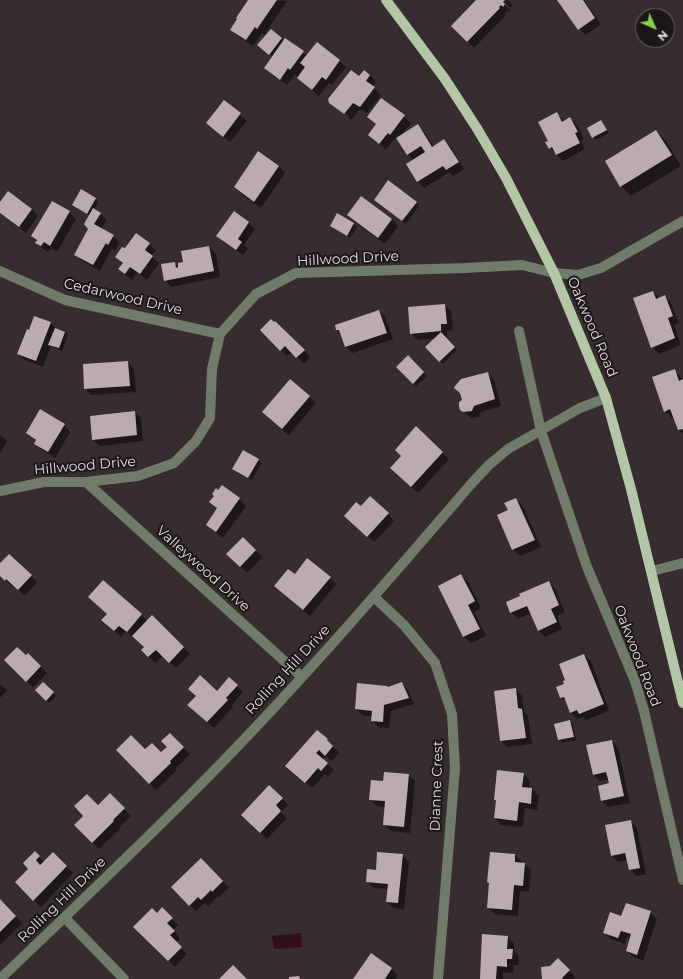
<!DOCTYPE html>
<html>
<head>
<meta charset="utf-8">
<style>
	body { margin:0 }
	#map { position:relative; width:683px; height:979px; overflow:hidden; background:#372c2f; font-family:Montserrat,sans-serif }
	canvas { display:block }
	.north { position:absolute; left:635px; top:8px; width:40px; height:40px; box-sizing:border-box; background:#1b1617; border:1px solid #6b6566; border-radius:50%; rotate:135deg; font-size:11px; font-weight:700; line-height:16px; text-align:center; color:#e2dbdd }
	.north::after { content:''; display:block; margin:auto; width:14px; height:18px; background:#85cf4c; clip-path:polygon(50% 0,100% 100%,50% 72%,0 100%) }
</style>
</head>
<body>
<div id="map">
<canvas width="683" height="979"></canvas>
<div class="north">N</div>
</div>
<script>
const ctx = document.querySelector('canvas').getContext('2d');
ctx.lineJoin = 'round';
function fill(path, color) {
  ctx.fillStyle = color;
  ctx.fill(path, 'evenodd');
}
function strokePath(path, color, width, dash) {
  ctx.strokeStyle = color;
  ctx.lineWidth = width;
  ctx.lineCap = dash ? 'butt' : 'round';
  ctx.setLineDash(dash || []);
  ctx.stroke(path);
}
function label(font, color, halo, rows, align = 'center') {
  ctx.font = font + ' Montserrat,sans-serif';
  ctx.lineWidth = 4;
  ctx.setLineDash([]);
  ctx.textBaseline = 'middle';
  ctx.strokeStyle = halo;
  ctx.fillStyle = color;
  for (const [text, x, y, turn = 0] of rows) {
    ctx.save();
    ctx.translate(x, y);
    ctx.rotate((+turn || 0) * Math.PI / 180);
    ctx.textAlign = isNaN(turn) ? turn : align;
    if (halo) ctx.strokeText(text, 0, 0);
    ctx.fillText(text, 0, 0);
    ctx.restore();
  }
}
fill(new Path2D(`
	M301 933 302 947 274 949 272 936Z`), '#300d1a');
fill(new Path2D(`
	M249 0 287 1 264 35 262 33 253 46 238 36 231 29Z
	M477 0H500L511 11 510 12 508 10 505 14 506 15 474 48 452 26Z
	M503 0H508L513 5 510 8Z
	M558 0H584L601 24 586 35 579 29Z
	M271 30 284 41 285 39 307 56 317 43 346 67 332 85 329 83 319 96 305 84 295 74 287 85 271 74 265 68 273 57 261 48ZM305 66 306 67 300 75 299 74Z
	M370 75 376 82 373 87 381 95 367 113 360 109 351 120 348 117 349 116 335 106 360 77Z
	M382 99 411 123 401 136 417 125 424 132 434 147 444 140 450 146 464 169 453 176 450 172 424 188 418 181 414 161 408 155 398 139 397 140 395 138 386 150 369 135 377 125 368 117Z
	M224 101 247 121 230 142 207 123Z
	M557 114 564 121 570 118 577 125 584 139 581 140 585 149 563 161 550 148Z
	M601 121 609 133 596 140 593 137Z
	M656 131 666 141 681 166 631 196 621 186Z
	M279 166 285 173 261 208 241 194 235 187Z
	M8 192 32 209 38 216 26 233 0 213V203Z
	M361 197 392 219 398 226 385 244 355 222 348 215Z
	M95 199 98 202 94 210 100 214 107 220 101 229 113 236 119 242 115 251 112 248 100 271 82 261 75 255 90 229V216L73 205Z
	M52 202 69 212 76 219 57 252 51 248 48 252 43 249 32 236Z
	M378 203H416L419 206 406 224Z
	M235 212 255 229 244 245 248 249 243 255 224 242 218 236Z
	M338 215 357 227 350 238 335 229Z
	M149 244 156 250 151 256 159 263 147 280 137 272 132 280 119 269 123 264 116 257 125 250Z
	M209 247 216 254 220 277 171 287 165 280 174 263 180 268 185 263Z
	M653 292 659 298 665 296 671 303 679 323 674 325 681 345 659 354 652 347Z
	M444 305 451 311 453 330 447 331V337H445L457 350 443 364 427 347 436 338 418 340 411 333Z
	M379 311 385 317 393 339 353 353 346 347 342 334 337 330Z
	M35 317 51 323 57 330 65 332 68 335 62 351 51 346 43 367 25 360 18 354 30 331Z
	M276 322 310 357 304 364 292 352 287 356 261 330Z
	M408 357 427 376 416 386 398 367Z
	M128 362 134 369 136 392 91 395 85 388Z
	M674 370 683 380V434L678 430 674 417 672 418 665 411Z
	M488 373 494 380 501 406 481 412 479 417 471 418 461 409Z
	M290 380 316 403 289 435 269 418Z
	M134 412 141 418 143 441 100 446 93 440Z
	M64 425 70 432 55 458 42 450 35 444 36 441 27 433Z
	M416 428 449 459 418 493 398 474 402 456Z
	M0 435 7 441 0 453Z
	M243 451 262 463 252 480 233 468Z
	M222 487 240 499 246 506 223 538 207 525 218 509 211 502Z
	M515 499 522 505 541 547 520 556 513 550 498 516 509 511Z
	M361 507 388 514 394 521 374 542 352 522Z
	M243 538 262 557 247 573 228 554Z
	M0 565 31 576 37 582 25 596 13 585 12 586 0 575Z
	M295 575 330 578 336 584 310 616 275 586Z
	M461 575 468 582 481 608 474 612 486 636 471 643 464 637 439 586Z
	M103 582 148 621 152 617 190 654 176 668 163 656 155 663 142 650 145 647 134 637V638L126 631 121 637 109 627Z
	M549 582 555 589 565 612 557 616 562 629 545 637 538 630 531 613 518 619 511 612Z
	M28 654 47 673 33 687 5 660 26 657Z
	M584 655 591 661 609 711 586 720 583 717 577 719 571 713 568 704 561 697 565 685Z
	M43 683 56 696 49 703 36 690Z
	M402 683 408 690 414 704 391 711 389 728 378 727 372 720V716H363L356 709 388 688Z
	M0 684 7 690 0 698Z
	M237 686 243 692 232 705 233 707 214 728 195 711 217 692Z
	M515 689 522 696 524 712 528 716 532 744 507 747 501 741Z
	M570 721 573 724 576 740 562 743 559 740Z
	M170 734 190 754 175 769 177 770 156 790 117 750H146L161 754 168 747Z
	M327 740 339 753 332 761 326 756 322 759 334 770 328 777 325 774 312 788 293 772Z
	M612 741 618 748 630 803 608 807 602 801 599 786 610 784 609 780 600 781 594 775Z
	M524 774 530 781 529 789H532L539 796 537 810 525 808 523 827 501 825 495 818 497 801 495 799Z
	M408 775 415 781 410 833 390 831 384 824 386 807 377 806 370 799 384 782Z
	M270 786 288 805 281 812 287 818 267 839 242 815Z
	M110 794 131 816 119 827 120 829 99 849 75 825Z
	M630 821 637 828 646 874 636 876 630 869 628 860 618 862 612 856 606 826Z
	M35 853 44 862 53 853 73 873 41 907 16 882 30 869Z
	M402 855 409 862 404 909 394 908 387 902 388 889 374 888 367 881 376 871Z
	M515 855 522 862 521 863 524 864 531 870 529 892 520 891 518 916 495 914 488 907Z
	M201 860 229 888 219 897 218 896 208 906 205 903 196 911 172 887Z
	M0 900 22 923 0 945Z
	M162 909 178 925 173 930 180 938 176 943 187 954 175 967 135 927 156 914Z
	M650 912 657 919 643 961 634 957 627 951 631 938 627 936 625 944 611 939 604 933 622 917Z
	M508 937 514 944V951L519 956 518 965H513V973L503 972V979H481Z
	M371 955 392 969 398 976 396 979H354Z
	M558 959 575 977 574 979H543L550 967Z`), '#0007');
fill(new Path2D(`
	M248 0H277L257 29 255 27 246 40 230 30 237 19 236 18Z
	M476 0H505L503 2 505 4 503 7 501 5 499 7 500 8 467 42 451 26Z
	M557 0H583L595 18 578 30Z
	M271 29 282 38 269 55 257 45Z
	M285 38 304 51 290 70 288 68 280 80 264 68Z
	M317 42 340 60 326 80 322 77 312 90 297 78 305 67 300 63Z
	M351 70 359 76 364 70 370 75 366 81 375 87 360 107 353 103 344 114 329 103 328 99Z
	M381 98 405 115 390 135 388 133 379 144 368 135 376 124 367 117Z
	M224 100 241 113 223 137 206 123Z
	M557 112 562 122 570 117 578 132 575 133 580 143 556 155 552 147 549 149 545 142 548 141 538 122Z
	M601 120 607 130 592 138 587 128Z
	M418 124 432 147 444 139 459 162 446 170 443 166 417 182 406 164 425 152 421 146 407 155 396 138Z
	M656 130 672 155 620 187 605 161Z
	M258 151 279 166 254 202 234 187Z
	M388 180 417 202 402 221 374 200Z
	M81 189 96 198 87 214 72 205Z
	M8 191 32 209 19 227 0 213V202Z
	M361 196 392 219 378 238 347 215Z
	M52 201 70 211 50 246 44 242 41 246 35 243 37 240 31 236Z
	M93 208 101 213 94 224 114 235 108 245 106 243 93 265 74 255 88 229 84 224Z
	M234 211 249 222 238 239 242 242 236 250 216 236Z
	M337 213 354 223 347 236 330 226Z
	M136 233 150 243 145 250 153 256 140 274 130 267 125 274 118 269 123 263 115 257 122 247 125 248Z
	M209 246 214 271 164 281 161 264 175 262 176 268 178 267V263L183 262 181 251Z
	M653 291 656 299 665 295 673 316 668 318 675 338 651 348 633 298Z
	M445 304 447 324H441V331L410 334 408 307Z
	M379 310 387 333 345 347 339 330H336L335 325Z
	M34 316 51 322 36 361 17 354 27 329 29 330Z
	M271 319 274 322 275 321 305 350 296 358 285 346 280 351 260 330Z
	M55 328 65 332 59 348 48 345Z
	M441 332 455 347 439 362 425 347Z
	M408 355 424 372 413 384 396 367Z
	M128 361 130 386 84 389 83 364Z
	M675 369 679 381 683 379V429L678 430 670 409 664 412 652 377Z
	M488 372 495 399 474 406 472 411 463 412 460 410 459 406V402L462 400 460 393 454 388 455 386 461 379Z
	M290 379 310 396 282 429 262 412Z
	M40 409 65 424 48 452 34 444 36 440 26 433Z
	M135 411 137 435 92 440 90 416Z
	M416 426 443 452 411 487 390 468 401 456 395 450Z
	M243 450 259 459 248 478 232 469Z
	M222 485 240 498 216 532 206 525 217 508 209 502 214 496 212 494 216 488 218 490Z
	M370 496 389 513 367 537 344 516 356 502 361 506Z
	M516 498 535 540 512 550 497 515 508 510 504 503Z
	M243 537 256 550 240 567 226 554Z
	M9 554 32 575 18 590 6 579 5 581 0 576V563Z
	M307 558 331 577 303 610 274 586 288 569 295 574Z
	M461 574 475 601 468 605 480 629 463 637 438 586Z
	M103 580 142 614 127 632 119 626 114 631 101 620 107 614 88 597Z
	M549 581 559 605 551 609 557 622 538 631 527 606 510 613 506 602 520 596 519 594Z
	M152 615 184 647 169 663 156 650 148 657 141 650 144 647 132 636Z
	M17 647 26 655 28 653 41 666 26 682 4 660Z
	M584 654 604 704 579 714 577 710 570 713 564 697 560 698 556 687 564 684 563 681 565 680 559 664Z
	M200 675 217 691 229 677 238 685 226 698 228 700 207 722 187 705 196 696 188 689Z
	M43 682 54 692 46 701 35 690Z
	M402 682 409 698 384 705 383 722 371 721 372 711 355 709 357 683 387 686 388 687Z
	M516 688 518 708 522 709 526 738 500 741 494 691Z
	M570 720 574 737 558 740 554 724Z
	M317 730 328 739 327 740 333 746 325 756 319 750 316 753 328 763 321 771 318 768 305 783 285 766Z
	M170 733 184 747 170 761 171 763 149 784 116 750 131 735 145 749 152 743 161 752 167 747 161 741Z
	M612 740 624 796 601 801 598 786 609 783 606 772 593 775 586 745Z
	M497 770 524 773 522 787 532 788 531 804 519 802 517 821 494 818 496 800H494Z
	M384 772 409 774 404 827 383 825 385 801 369 800 371 780 383 781Z
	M269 785 283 798 276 805 281 811 260 833 241 815Z
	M110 793 125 808 113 820 114 821 92 843 74 825 83 816 74 806 87 794 98 805Z
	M631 820 640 868 629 870 625 853 611 856 605 825Z
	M35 851 40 856 36 860 40 865 53 852 67 866 33 901 15 882 28 869 23 863Z
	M377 852 403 854 398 903 386 902 388 884 366 882 367 869 376 870Z
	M490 852 515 854V862L525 863 523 886 514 885 512 910 487 908 489 883 487 882Z
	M201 858 223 881 212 892 211 890 201 900 198 897 189 906 171 887Z
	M0 899 16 916 0 932Z
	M626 903 651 911 637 955 626 951 631 934 621 931 618 938 603 933 610 912 621 916Z
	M162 907 173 918 167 923 175 931 170 935 182 947 168 961 133 927 152 908 157 913Z
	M482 934 508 936 507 949H513L512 959H507V967L497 966 496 979H480Z
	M371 953 392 968 385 979H353Z
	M558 958 570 970 562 978 563 979H542L541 967 550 966Z
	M233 965 247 979H219Z
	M299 976 300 979H289V977Z`), '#b9abaf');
strokePath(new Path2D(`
	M0 271 65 300 220 334
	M519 331 541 431 587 567 635 681 644 711 683 880
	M86 482 302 677
	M0 491 44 482H86L138 476 174 463 196 441 210 418 212 369 220 334 256 294 296 273 465 268 522 265 554 273 578 275 601 268 683 221
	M652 571 683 563
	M374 597 404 625 435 663 452 714 455 768 438 979
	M65 918 124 979
	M0 979C64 918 128 857 191 794 290 695 381 589 472 483L489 465 508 449 580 408 606 398`), '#717b6b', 10);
strokePath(new Path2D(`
	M386 0 445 79 478 130 506 178 554 273 606 398 631 489 683 703`), '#b3c7a7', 10);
label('14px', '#e2dbdd', '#1b1617', [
	["Hillwood Drive",348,259,-3],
	["Cedarwood Drive",123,297,13],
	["Oakwood Road",592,327,67],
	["Hillwood Drive",85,466,-5],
	["Valleywood Drive",203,569,42],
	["Oakwood Road",637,656,69],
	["Rolling Hill Drive",288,670,-47],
	["Dianne Crest",437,786,-88],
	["Rolling Hill Drive",62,900,-44]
]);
</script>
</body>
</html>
